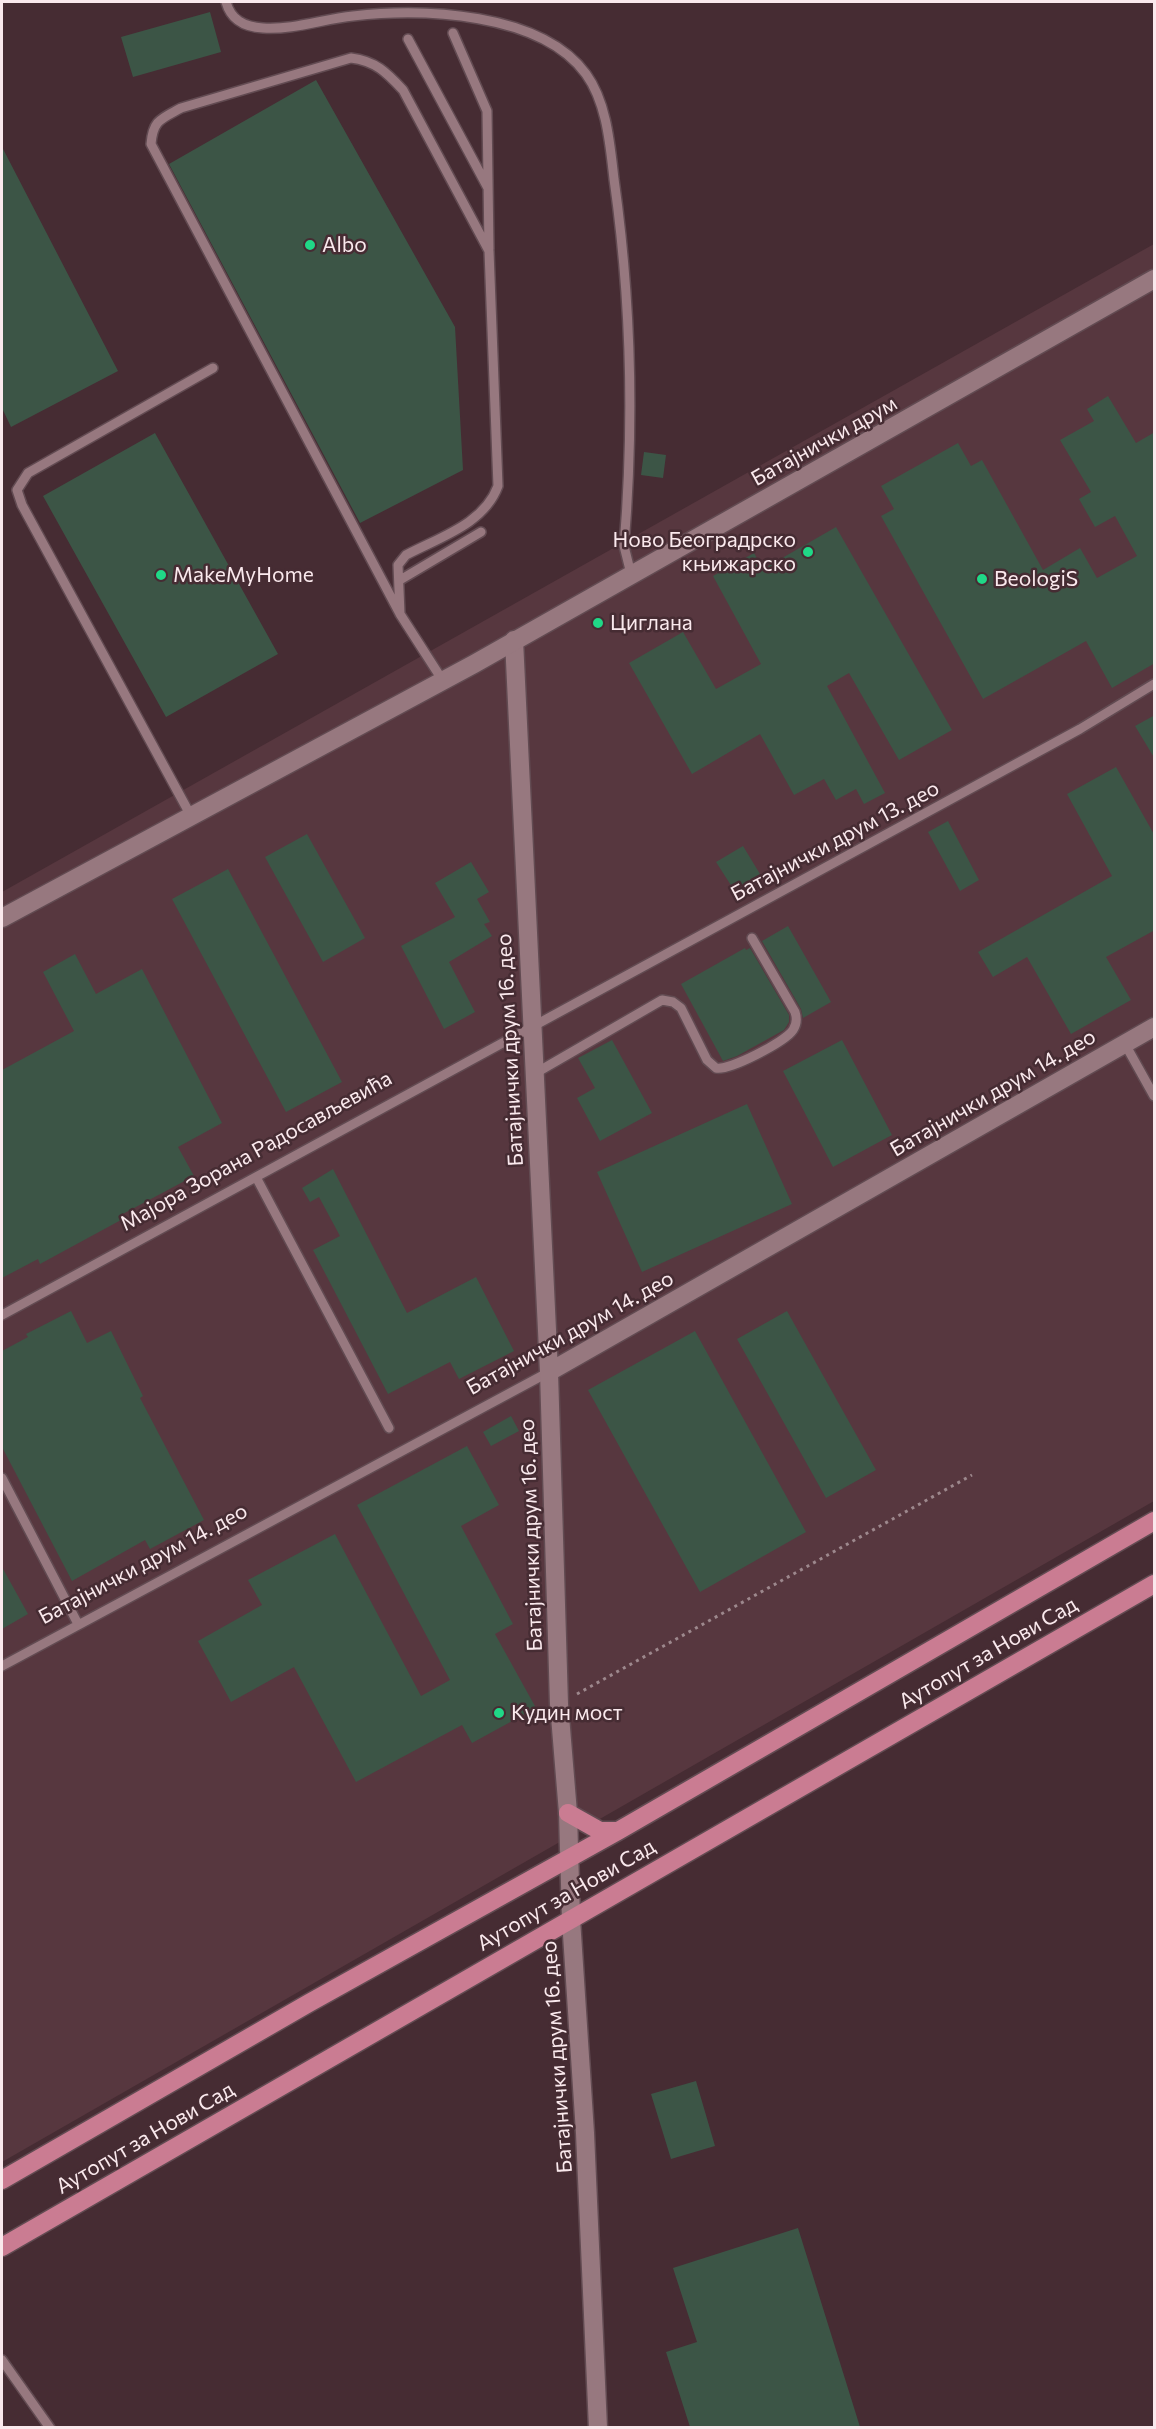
<!DOCTYPE html>
<html>
<head>
<meta charset="utf-8">
<style>
	body { margin:0 }
	#map { position:relative; width:1156px; height:2429px; overflow:hidden; background:#462c33; font-family:Commissioner,sans-serif }
	canvas { display:block }
	.frame { position:absolute; inset:0; border:3px solid #fae9ed; pointer-events:none }
</style>
</head>
<body>
<div id="map">
<canvas width="1156" height="2429"></canvas>
<div class="frame"></div>
</div>
<script>
const ctx = document.querySelector('canvas').getContext('2d');
ctx.lineJoin = 'round';
function fill(path, color) {
  ctx.fillStyle = color;
  ctx.fill(path, 'evenodd');
}
function strokePath(path, color, width, dash) {
  ctx.strokeStyle = color;
  ctx.lineWidth = width;
  ctx.lineCap = dash ? 'butt' : 'round';
  ctx.setLineDash(dash || []);
  ctx.stroke(path);
}
function label(font, color, halo, rows, align = 'center') {
  ctx.font = font + ' Commissioner,sans-serif';
  ctx.lineWidth = 5;
  ctx.setLineDash([]);
  ctx.textBaseline = 'middle';
  ctx.strokeStyle = halo;
  ctx.fillStyle = color;
  for (const [text, x, y, turn = 0] of rows) {
    ctx.save();
    ctx.translate(x, y);
    ctx.rotate((+turn || 0) * Math.PI / 180);
    ctx.textAlign = isNaN(turn) ? turn : align;
    if (halo) ctx.strokeText(text, 0, 0);
    ctx.fillText(text, 0, 0);
    ctx.restore();
  }
}
fill(new Path2D(`
	M1154 244V1501L2 2162V892Z`), '#57373f');
fill(new Path2D(`
	M210 12 221 52 133 77 121 37Z
	M316 80 455 327 463 470 360 523 169 164Z
	M2 147 118 371 11 427 2 408Z
	M1108 396 1136 443 1155 432V663L1112 688 1086 641 983 699 881 516 894 509 881 486 958 443 971 466 982 460 1043 570 1080 548 1097 578 1137 556 1115 516 1095 527 1079 499 1091 492 1060 440 1094 421 1087 409Z
	M155 433 278 654 166 717 43 496Z
	M644 452 666 455 663 478 641 475Z
	M836 527 952 730 899 760 849 673 827 686 885 793 864 804 856 789 836 800 824 779 794 795 760 734 692 774 629 663 683 632 716 689 761 664 713 576 754 553 763 569Z
	M1155 715V759L1135 726Z
	M1116 767 1155 836V930L1106 957 1131 1000 1071 1034 1027 957 993 977 978 952 1112 876 1067 794Z
	M948 821 979 880 960 891 928 832Z
	M307 834 365 938 323 962 265 857Z
	M743 846 760 874 734 890 716 862Z
	M471 862 489 892 477 899 490 922 484 924 492 936 449 962 475 1012 444 1029 401 946 455 917 435 883Z
	M228 869 342 1082 286 1112 172 899Z
	M788 926 831 1002 803 1018 801 1009 762 941Z
	M745 948 746 950 750 948 789 1015V1022L784 1030 737 1056 723 1061 681 984Z
	M75 954 96 994 142 969 222 1123 178 1147 194 1176 119 1216 121 1220 40 1264 38 1259 2 1278V1070L74 1031 43 972Z
	M612 1040 652 1113 600 1141 577 1098 595 1088 578 1058Z
	M842 1040 892 1135 833 1167 783 1071Z
	M747 1104 792 1204 642 1272 597 1172Z
	M333 1169 407 1313 476 1277 514 1351 459 1379 450 1362 388 1394 313 1250 340 1236 319 1197 310 1202 302 1188Z
	M71 1311 87 1343 111 1331 143 1396 140 1398 204 1520 150 1549 145 1540 72 1581 2 1447V1351L28 1337 26 1334Z
	M787 1311 876 1470 826 1498 737 1339Z
	M695 1331 806 1532 700 1592 588 1390Z
	M511 1416 519 1431 491 1446 483 1432Z
	M467 1446 499 1505 461 1526 513 1624 495 1634 536 1708 472 1743 462 1725 356 1782 294 1667 231 1702 198 1641 262 1605 248 1580 335 1534 421 1696 450 1680 357 1505Z
	M2 1567 28 1614 2 1629Z
	M696 2081 715 2146 671 2159 651 2094Z
	M798 2228 860 2427H690L666 2352 697 2342 673 2268Z`), '#3c5546');
const lane = new Path2D(`
	M226 2C231 20 244 27 263 28 294 30 323 19 353 16 422 8 541 12 586 74 607 103 610 145 614 179 631 299 634 425 624 546L631 574
	M453 33 487 111 489 249
	M408 39 488 188
	M400 580 481 532
	M400 614 398 565 406 555C440 537 484 524 498 486L489 251 403 90C387 73 376 61 351 58L181 108C161 119 153 120 151 144L400 614 443 681
	M191 816 22 505 17 490 28 473 213 368
	M1125 1044 1154 1096
	M534 1074 662 1000 673 1002 681 1008 707 1060 716 1068C729 1071 785 1042 793 1030 797 1024 797 1018 795 1012L752 938
	M256 1177 389 1428
	M2 1315 1080 729 1154 684
	M2 1478 78 1624
	M2 1666 549 1372
	M2 2360 50 2428`);
const street = new Path2D(`
	M514 640 549 1372 559 1704 568 1813 571 1919 585 2133 598 2428
	M549 1372 1154 1027`);
const secondary = new Path2D(`
	M2 918 474 664 1154 279`);
const primary = new Path2D(`
	M568 1813 600 1831H618
	M2 2180 309 2003 618 1831 1154 1521
	M2 2247 1154 1584`);
strokePath(lane, '#624b52', 12);
strokePath(street, '#624b52', 21);
strokePath(secondary, '#624b52', 21);
strokePath(primary, '#624b52', 21);
strokePath(new Path2D(`
	M577 1694 972 1475`), '#9d888d', 3, [3, 4.5]);
strokePath(lane, '#97787f', 9);
strokePath(street, '#97787f', 18);
strokePath(secondary, '#97787f', 18);
strokePath(primary, '#ca7c92', 18);
for (const [x, y, r, color] of [
	[310,245,6,"#20d887"],
	[808,552,6,"#20d887"],
	[161,575,6,"#20d887"],
	[982,579,6,"#20d887"],
	[598,623,6,"#20d887"],
	[499,1713,6,"#20d887"]
]) {
  const dot = new Path2D();
  dot.arc(x, y, r, 0, 2 * Math.PI);
  ctx.fillStyle = color;
  ctx.fill(dot);
  strokePath(dot, '#462c33', 2);
}
label('21px', '#fae9ed', '#462c33', [
	["Albo",322,245],
	["Ново Београдрско",796,540,"right"],
	["књижарско",796,564,"right"],
	["MakeMyHome",173,575],
	["BeologiS",994,579],
	["Циглана",610,623],
	["Кудин мост",511,1713]
], 'left');
label('21px', '#fae9ed', '#462c33', [
	["Батајнички друм",824,441,-29],
	["Батајнички друм 13. део",835,841,-28],
	["Батајнички друм 16. део",510,1050,-93],
	["Батајнички друм 14. део",993,1093,-30],
	["Мајора Зорана Радосављевића",256,1151,-29],
	["Батајнички друм 14. део",570,1333,-29],
	["Батајнички друм 16. део",531,1535,-92],
	["Батајнички друм 14. део",143,1564,-28],
	["Аутопут за Нови Сад",988,1653,-30],
	["Аутопут за Нови Сад",566,1895,-30],
	["Батајнички друм 16. део",557,2057,-94],
	["Аутопут за Нови Сад",145,2138,-30]
]);
</script>
</body>
</html>
